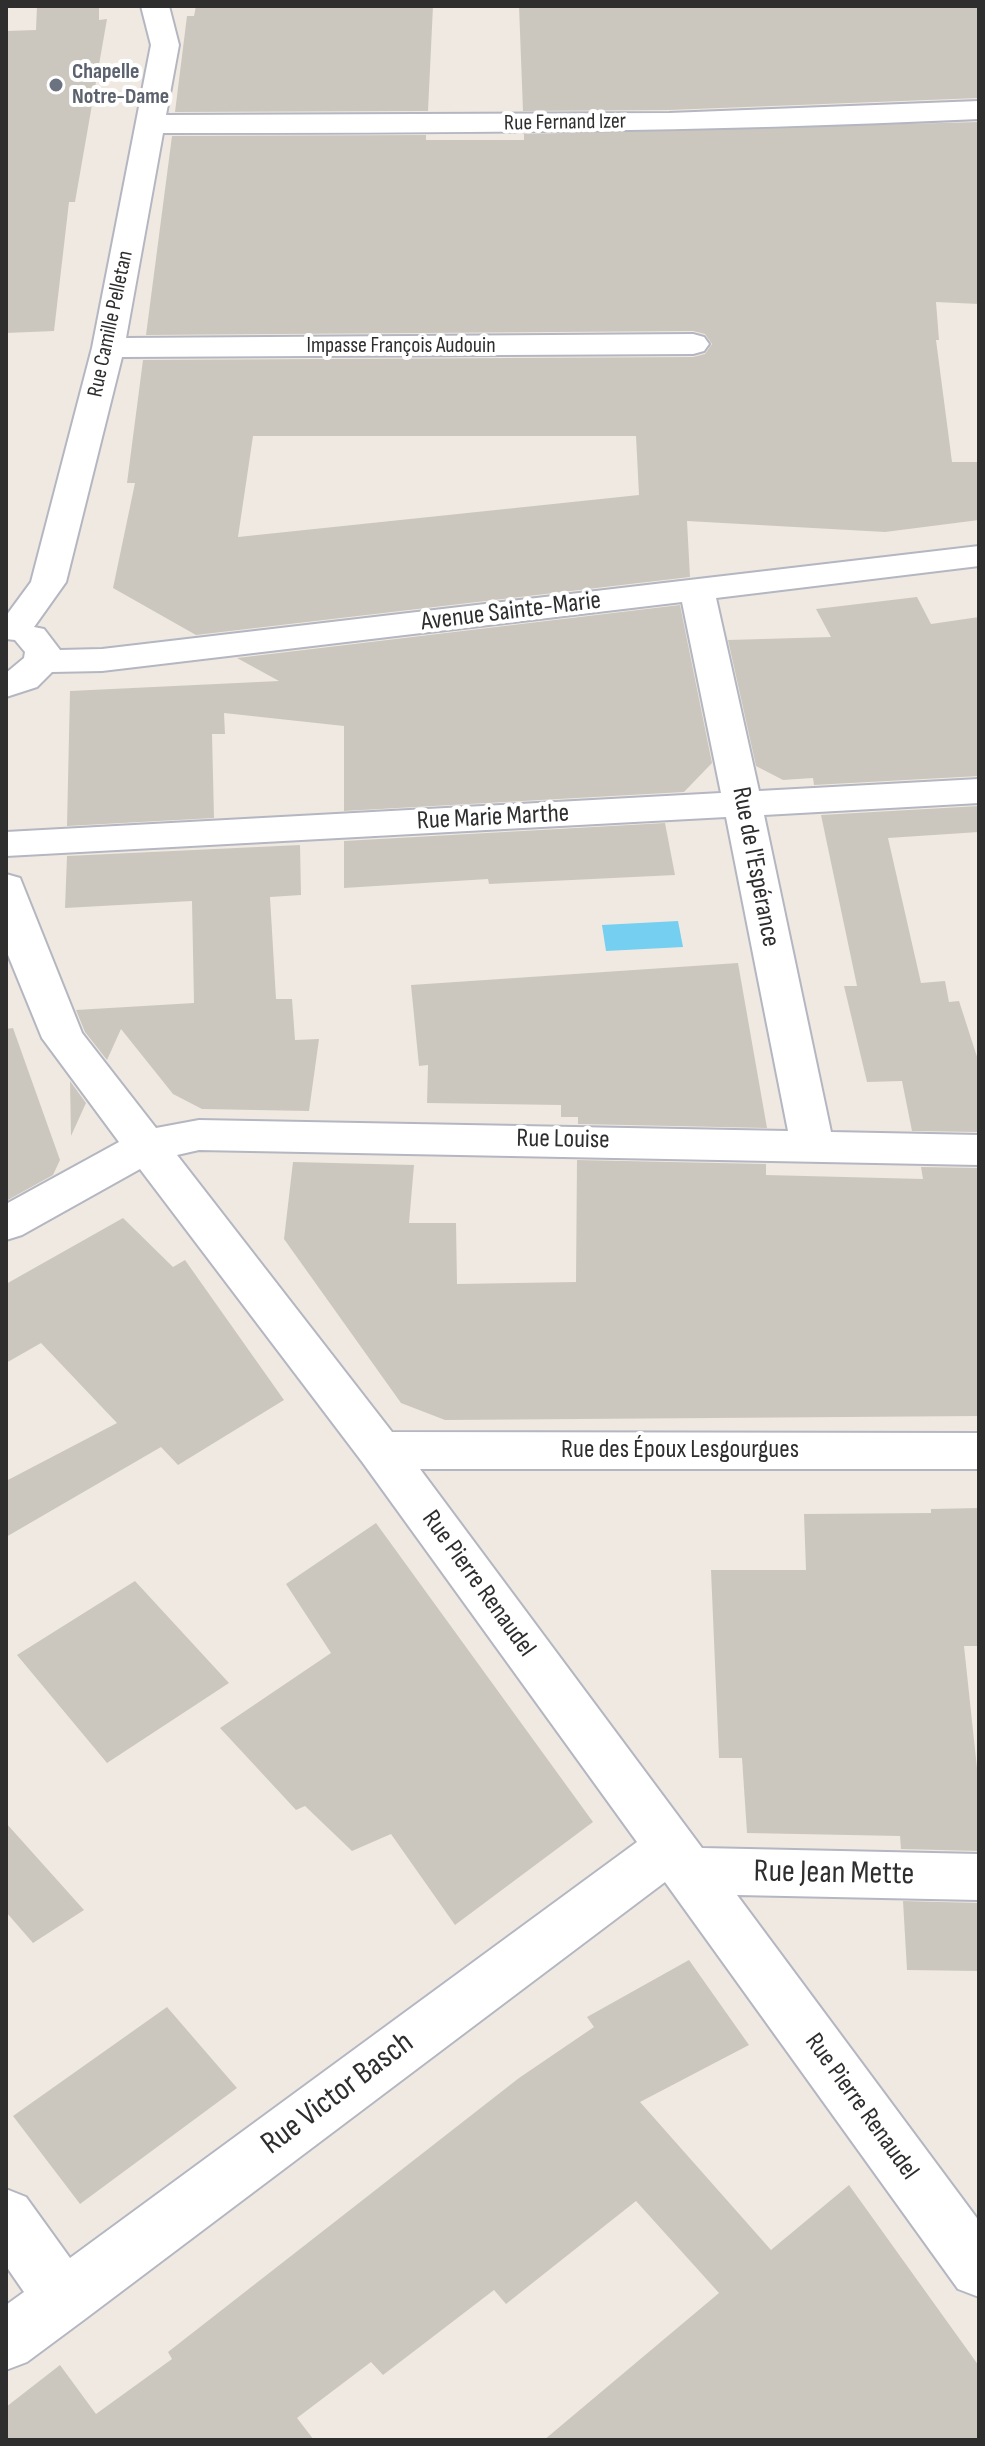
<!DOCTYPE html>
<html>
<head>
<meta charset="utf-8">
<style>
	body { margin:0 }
	#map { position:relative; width:985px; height:2446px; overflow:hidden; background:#efe9e1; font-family:"Sofia Sans Condensed",sans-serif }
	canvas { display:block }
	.frame { position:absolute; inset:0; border:8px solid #2e2e2e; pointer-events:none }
</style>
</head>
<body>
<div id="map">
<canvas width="985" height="2446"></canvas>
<div class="frame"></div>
</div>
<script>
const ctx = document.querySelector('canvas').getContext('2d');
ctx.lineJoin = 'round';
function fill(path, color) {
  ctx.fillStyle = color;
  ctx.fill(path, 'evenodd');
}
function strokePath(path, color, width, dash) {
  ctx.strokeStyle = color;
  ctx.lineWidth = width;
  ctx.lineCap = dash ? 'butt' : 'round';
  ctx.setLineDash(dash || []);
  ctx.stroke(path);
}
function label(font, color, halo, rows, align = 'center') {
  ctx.font = font + ' "Sofia Sans Condensed",sans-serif';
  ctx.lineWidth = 8;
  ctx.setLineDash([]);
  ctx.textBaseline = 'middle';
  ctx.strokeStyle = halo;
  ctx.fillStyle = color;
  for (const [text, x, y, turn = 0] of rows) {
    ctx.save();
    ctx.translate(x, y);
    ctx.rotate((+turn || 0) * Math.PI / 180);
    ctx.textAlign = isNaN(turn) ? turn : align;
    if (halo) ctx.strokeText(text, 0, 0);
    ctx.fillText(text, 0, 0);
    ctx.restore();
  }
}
fill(new Path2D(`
	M678 921 683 947 606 951 602 925Z`), '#75cff0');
fill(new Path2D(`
	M37 6H99V20L107 19 75 202H69L54 331 6 333V31L36 30Z
	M196 6H433L428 111 175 112 187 16H194Z
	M519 6H979V98L669 110 523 111Z
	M979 122V304L936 302 939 340H936L952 462H979V520L885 532 687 521 690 577 196 635 113 588 135 483H127L143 360 693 357 705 354 712 344 705 334 693 331 146 335 172 136 426 135V140H524V134ZM253 436H636L639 495 238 537Z
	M917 597 931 624 979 617V776L814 785 813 778 783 780 756 766 728 640 831 637 816 609Z
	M680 605 712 763 684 792 344 811V726L224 713 225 734H212L214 818 67 826 70 691 279 681 237 658Z
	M979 806V832L888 838 921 983 945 981 949 1002 959 1001 979 1063V1132L912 1131 902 1081 867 1082 844 986H857L821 815Z
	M665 823 675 875 489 884 488 879 344 888V841Z
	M300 845 301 895 270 897 276 999H292L295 1040 319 1039 309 1111 202 1109 173 1094 121 1029 107 1060 85 1032 76 1010 194 1003 192 901 65 908 67 856Z
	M738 963 767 1128 578 1124V1117H561V1105L427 1103 428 1065 419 1066 411 985Z
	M13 1028 60 1160 53 1175 6 1201V1029Z
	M70 1081 86 1103 71 1136Z
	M577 1160 766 1164V1175L923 1179 921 1167 979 1168V1416L445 1420 401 1403 284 1239 293 1162 414 1165 409 1223H456L457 1284 576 1282Z
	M123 1218 173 1267 185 1260 284 1400 178 1465 161 1447 6 1537V1481L117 1423 41 1343 6 1363V1284Z
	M979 1508V1646H964L979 1787V1851L901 1849 900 1836 747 1833 742 1758H719L711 1570H806L804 1514 931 1513V1509Z
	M376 1523 593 1822 455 1925 391 1834 352 1851 305 1806 296 1810 220 1728 331 1653 286 1584Z
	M135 1581 229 1683 107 1763 17 1655Z
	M6 1823 84 1910 33 1943 6 1912Z
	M903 1901 979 1903V1971L907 1970Z
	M689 1960 749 2045 640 2102 771 2250 849 2185 979 2366V2440H544L719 2293 636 2201 506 2304 494 2290 383 2375 371 2362 297 2418 314 2440H6V2407L60 2365 96 2414 172 2359 168 2352 519 2078 594 2027 587 2017Z
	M167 2007 237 2088 80 2204 13 2116Z`), '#cbc7bf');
const minor = new Path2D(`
	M141 6H169L179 45 166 115 669 113 979 101V119C707 132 435 133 163 133L126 338 693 334 704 337 709 344 704 351 693 354 122 357 66 582 34 627 44 629 60 650 102 649 979 546V566L716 598 759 791 979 779V803L764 815 831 1132 979 1135V1165L199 1150 177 1155 392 1432 979 1433V1469H420L702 1848 979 1854V1900L737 1895 979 2221V2297L958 2289 665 1882 85 2319 27 2362 6 2370V2305L24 2292 6 2266V2189L26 2197 70 2258 637 1842 363 1463 140 1169 22 1235 6 1240V1204L119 1142 42 1038 6 950V874L20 878 82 1033 156 1128 199 1120 788 1131 726 817 6 856V832L721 793 682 602 102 671 52 672 37 687 6 697V673L24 658 25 652 15 640 6 639V616L31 582 92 348 151 45Z`);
strokePath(minor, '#b4b7c1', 4);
fill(minor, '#fff');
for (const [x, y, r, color] of [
	[56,85,8,"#6b7280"]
]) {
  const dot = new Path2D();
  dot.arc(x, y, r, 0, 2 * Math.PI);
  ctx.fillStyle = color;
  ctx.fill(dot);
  strokePath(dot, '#fff', 3);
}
label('bold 22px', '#5b616d', '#fff', [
	["Chapelle",72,72],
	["Notre-Dame",72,97]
], 'left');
label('22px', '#2e2e2e', '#fff', [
	["Rue Fernand Izer",565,123,-1],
	["Rue Camille Pelletan",111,324,-78],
	["Impasse François Audouin",401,346]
]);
label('26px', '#2e2e2e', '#fff', [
	["Avenue Sainte-Marie",511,612,-7],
	["Rue Marie Marthe",493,818,-3],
	["Rue de l'Espérance",755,867,79],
	["Rue Louise",563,1140,1],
	["Rue des Époux Lesgourgues",680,1450],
	["Rue Pierre Renaudel",478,1584,54],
	["Rue Pierre Renaudel",861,2107,54]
]);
label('32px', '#2e2e2e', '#fff', [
	["Rue Jean Mette",834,1874,1],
	["Rue Victor Basch",338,2094,-37]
]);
</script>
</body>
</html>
